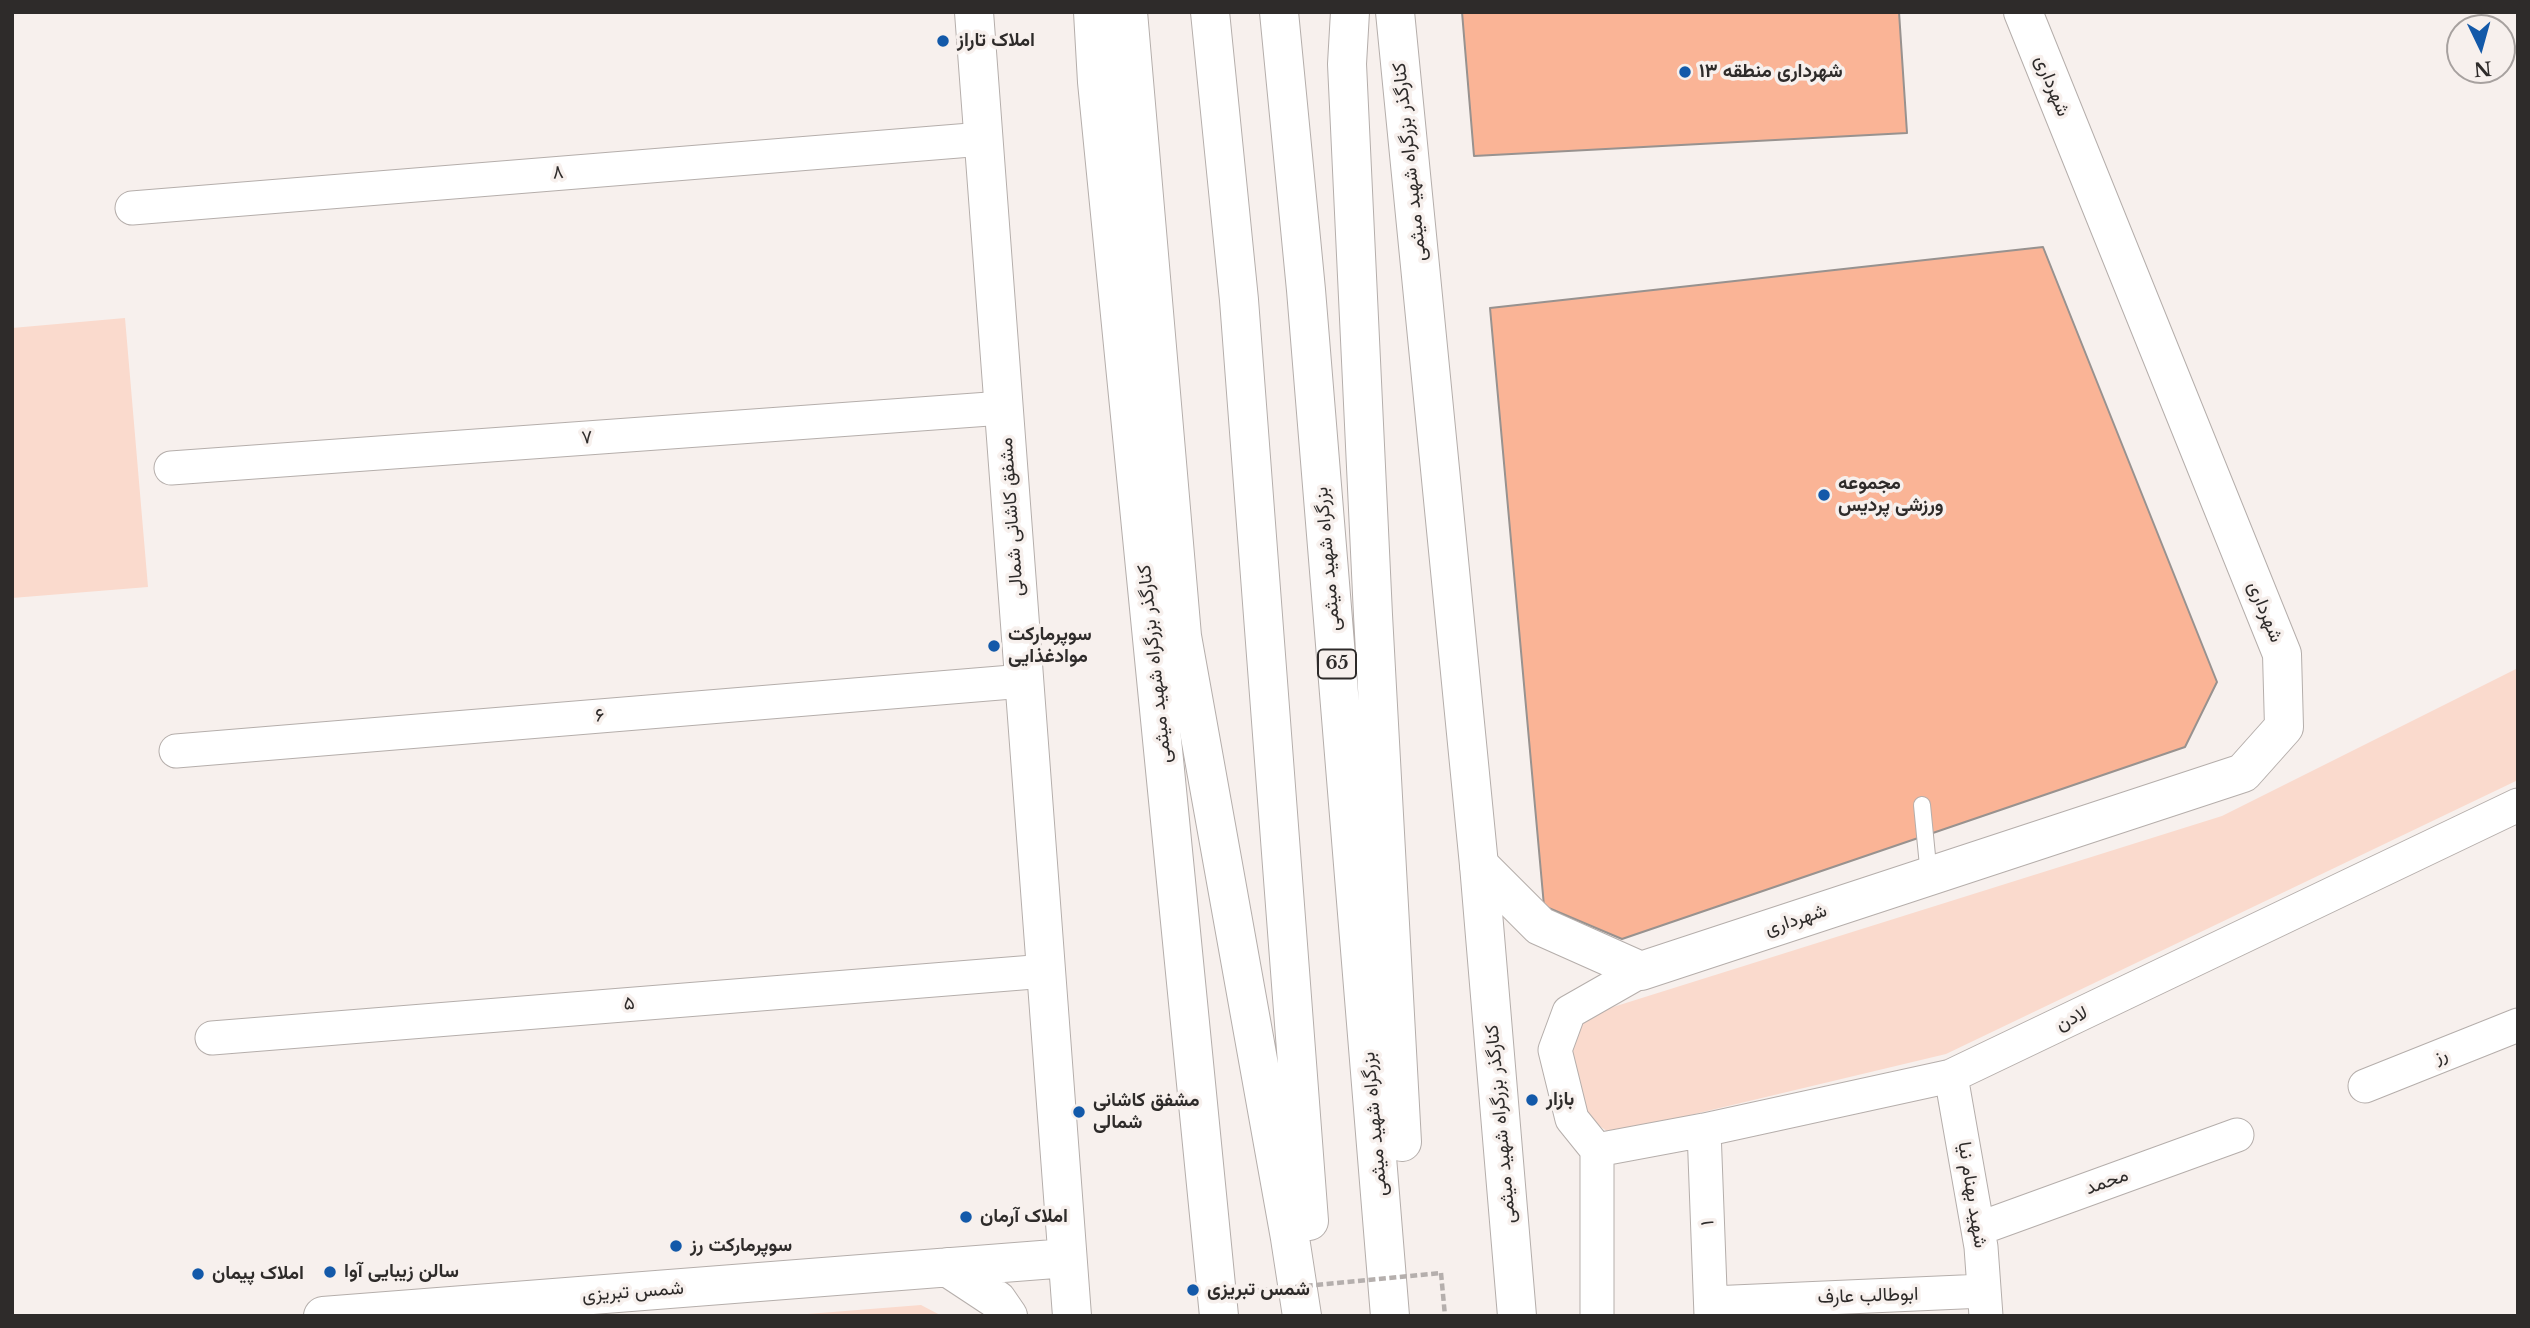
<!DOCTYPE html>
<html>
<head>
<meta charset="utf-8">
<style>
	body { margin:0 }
	#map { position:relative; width:2530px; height:1328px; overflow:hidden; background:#f7f0ed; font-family:"Libre Baskerville",serif }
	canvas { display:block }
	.frame { position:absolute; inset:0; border:14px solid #2e2b2a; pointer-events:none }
	.north { position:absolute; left:2446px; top:14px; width:70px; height:70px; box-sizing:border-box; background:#f7f0ed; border:2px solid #a7a19f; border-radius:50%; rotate:175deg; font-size:19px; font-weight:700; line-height:28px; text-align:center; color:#2e2b2a }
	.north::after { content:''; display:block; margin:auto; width:24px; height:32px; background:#1359a9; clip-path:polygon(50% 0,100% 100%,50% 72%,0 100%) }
</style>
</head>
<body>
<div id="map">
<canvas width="2530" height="1328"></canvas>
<div class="frame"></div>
<div class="north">N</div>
</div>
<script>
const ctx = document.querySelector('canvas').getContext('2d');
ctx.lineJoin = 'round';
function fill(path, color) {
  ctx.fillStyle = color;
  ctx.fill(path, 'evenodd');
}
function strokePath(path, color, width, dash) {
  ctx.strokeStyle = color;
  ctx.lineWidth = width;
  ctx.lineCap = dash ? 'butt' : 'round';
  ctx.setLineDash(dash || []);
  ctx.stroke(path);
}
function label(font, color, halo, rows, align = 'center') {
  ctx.font = font + ' "Libre Baskerville",Vazirmatn,serif';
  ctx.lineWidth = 7;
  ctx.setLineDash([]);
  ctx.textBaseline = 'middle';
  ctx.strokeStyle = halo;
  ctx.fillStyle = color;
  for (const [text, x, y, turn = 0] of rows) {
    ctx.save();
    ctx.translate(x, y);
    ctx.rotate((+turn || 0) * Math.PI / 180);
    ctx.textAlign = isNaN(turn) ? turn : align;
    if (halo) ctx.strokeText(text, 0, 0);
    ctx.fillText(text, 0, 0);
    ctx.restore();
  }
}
fill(new Path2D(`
	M125 318 148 587 12 598V328Z
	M2518 668V780L1946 1054 1611 1134 1581 1113 1562 1055 1578 1018 2222 816Z
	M921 1305 942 1316H782Z`), '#fadacd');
const building = new Path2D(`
	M1462 12H1899L1907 133 1474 156Z
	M2043 247 2217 682 2185 747 1622 939 1544 906 1490 308Z`);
fill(building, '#fab496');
strokePath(building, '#98928f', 2);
const service = new Path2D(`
	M1922 805 1929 876`);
const minor = new Path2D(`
	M132 208 983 139
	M171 468 1003 408
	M176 751 1024 681
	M212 1038 1046 971
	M1951 1076 1981 1247 1986 1316
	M2365 1086 2518 1025
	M1704 1130 1711 1316
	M1597 1150 1704 1130 1951 1076 2518 805
	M1978 1229 2237 1135
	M1711 1303 1984 1291
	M1597 1316V1150L1572 1119 1555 1050 1569 1012 1641 971`);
const tertiary = new Path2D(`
	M974 12 1072 1316
	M1479 865 1540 926 1641 971 2243 773 2284 727 2282 654 2023 12
	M947 1267 997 1300 1008 1316
	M323 1316 1067 1258`);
const primary = new Path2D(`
	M1093 12 1097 82 1219 1316
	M1395 12 1479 865 1517 1316`);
const trunk = new Path2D(`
	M1128 12 1182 636 1290 1238 1302 1316
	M1210 12 1239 300 1309 1221
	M1279 12 1306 290 1390 1316
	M1350 12 1347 64 1373 615 1402 1142`);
strokePath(service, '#b5aeab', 18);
strokePath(minor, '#b5aeab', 35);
strokePath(tertiary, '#b5aeab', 40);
strokePath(primary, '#b5aeab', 40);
strokePath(trunk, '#b5aeab', 40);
strokePath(new Path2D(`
	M1441 1273 1445 1316`), '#b5afad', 4.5, [7, 3.5]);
strokePath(service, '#fff', 16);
strokePath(minor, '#fff', 33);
strokePath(tertiary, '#fff', 38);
strokePath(primary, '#fff', 38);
strokePath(trunk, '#fff', 38);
strokePath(new Path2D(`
	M1243 1292 1441 1273`), '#b5afad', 4.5, [7, 3.5]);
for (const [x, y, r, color] of [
	[943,41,7,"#1359a9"],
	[1685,72,7,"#1359a9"],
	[1824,495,7,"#1359a9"],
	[994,646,7,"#1359a9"],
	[1532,1100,7,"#1359a9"],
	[1079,1112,7,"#1359a9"],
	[966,1217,7,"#1359a9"],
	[676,1246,7,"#1359a9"],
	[330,1272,7,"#1359a9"],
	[198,1274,7,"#1359a9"],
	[1193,1290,7,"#1359a9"]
]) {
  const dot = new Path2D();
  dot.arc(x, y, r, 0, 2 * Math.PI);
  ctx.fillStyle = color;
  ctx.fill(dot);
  strokePath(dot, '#f7f0ed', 2.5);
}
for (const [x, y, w] of [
	[1337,664,38]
]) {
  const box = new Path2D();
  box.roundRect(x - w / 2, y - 14.5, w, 29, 5);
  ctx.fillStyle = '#f7f0ed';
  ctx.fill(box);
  strokePath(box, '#2e2b2a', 2);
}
label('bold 18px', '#2e2b2a', null, [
	["65",1337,664]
]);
label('bold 19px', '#2e2b2a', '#f7f0ed', [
	["املاک تاراز",957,41],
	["شهرداری منطقه ۱۳",1699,72],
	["مجموعه",1838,484],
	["ورزشی پردیس",1838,506],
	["سوپرمارکت",1008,635],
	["موادغذایی",1008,657],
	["بازار",1546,1100],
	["مشفق کاشانی",1093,1101],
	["شمالی",1093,1123],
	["املاک آرمان",980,1217],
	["سوپرمارکت رز",690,1246],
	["سالن زیبایی آوا",344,1272],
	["املاک پیمان",212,1274],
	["شمس تبریزی",1207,1290]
], 'left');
label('19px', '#2e2b2a', '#f7f0ed', [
	["شهرداری",2052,86,68],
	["کنارگذر بزرگراه شهید میثمی",1410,162,-96],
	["۸",558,173,-5],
	["۷",587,438,-4],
	["مشفق کاشانی شمالی",1012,517,-94],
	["بزرگراه شهید میثمی",1328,559,-95],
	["شهرداری",2265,612,68],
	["کنارگذر بزرگراه شهید میثمی",1155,664,-96],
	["۶",600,716,-5],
	["شهرداری",1796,920,-18],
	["۵",629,1004,-5],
	["لادن",2072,1019,-25],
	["رز",2441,1056,-22],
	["بزرگراه شهید میثمی",1375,1124,-95],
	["کنارگذر بزرگراه شهید میثمی",1501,1124,-95],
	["محمد",2107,1182,-20],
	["شهید بهنام نیا",1972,1195,81],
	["۱",1708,1223,-92],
	["شمس تبریزی",633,1292,-4],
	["ابوطالب عارف",1868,1296,-2]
]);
</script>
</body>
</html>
